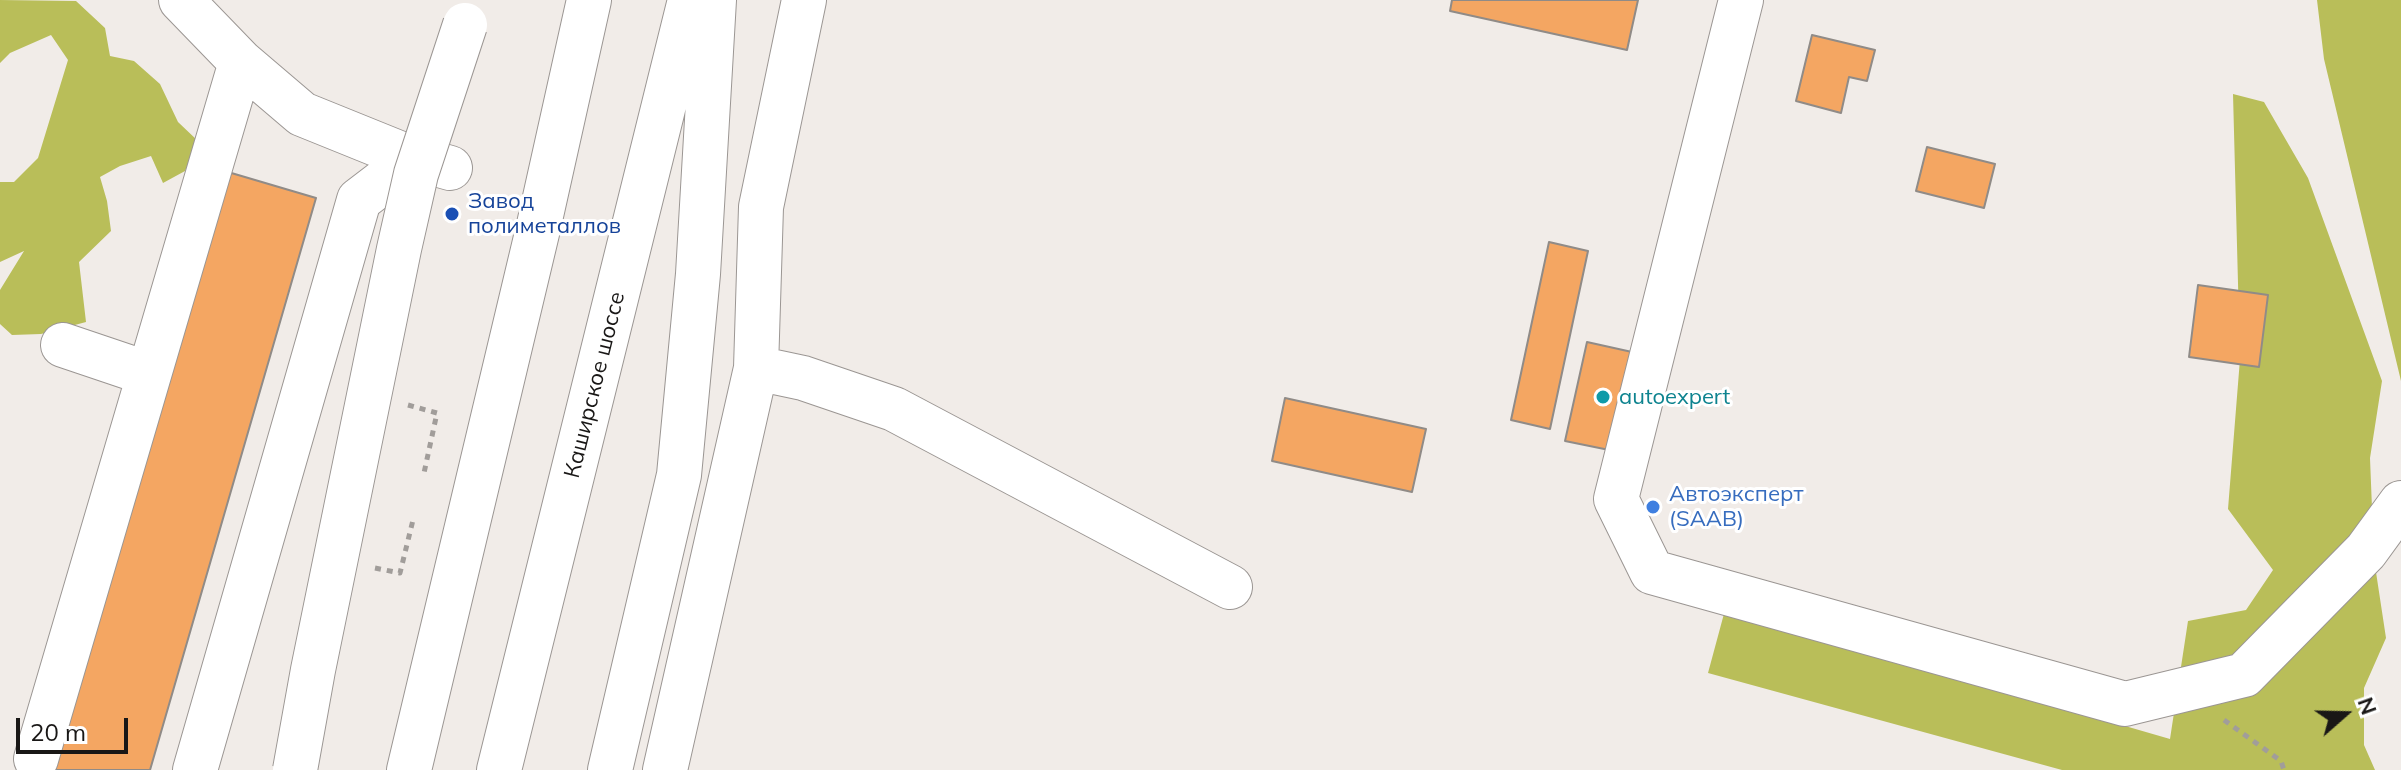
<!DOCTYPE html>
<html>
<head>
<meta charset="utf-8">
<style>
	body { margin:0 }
	#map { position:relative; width:2401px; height:770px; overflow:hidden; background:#f1ece8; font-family:Mulish,sans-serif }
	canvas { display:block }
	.north { position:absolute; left:2305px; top:674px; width:80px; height:80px; -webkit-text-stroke:6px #fff; paint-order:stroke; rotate:70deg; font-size:22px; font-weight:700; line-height:32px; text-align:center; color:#191716 }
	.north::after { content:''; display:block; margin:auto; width:28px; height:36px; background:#191716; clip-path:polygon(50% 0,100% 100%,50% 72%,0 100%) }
	.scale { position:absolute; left:16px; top:718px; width:112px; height:36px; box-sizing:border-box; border:4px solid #191716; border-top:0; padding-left:10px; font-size:24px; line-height:28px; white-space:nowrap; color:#191716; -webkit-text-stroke:6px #fff; paint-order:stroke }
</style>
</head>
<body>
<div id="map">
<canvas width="2401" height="770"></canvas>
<div class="north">N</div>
<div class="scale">20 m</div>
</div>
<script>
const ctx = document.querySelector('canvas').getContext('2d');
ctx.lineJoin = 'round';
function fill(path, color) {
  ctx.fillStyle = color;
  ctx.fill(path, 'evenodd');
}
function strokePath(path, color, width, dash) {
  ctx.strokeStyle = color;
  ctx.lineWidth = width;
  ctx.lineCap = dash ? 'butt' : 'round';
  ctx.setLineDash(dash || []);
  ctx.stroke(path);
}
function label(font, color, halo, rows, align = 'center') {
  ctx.font = font + ' Mulish,sans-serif';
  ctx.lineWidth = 6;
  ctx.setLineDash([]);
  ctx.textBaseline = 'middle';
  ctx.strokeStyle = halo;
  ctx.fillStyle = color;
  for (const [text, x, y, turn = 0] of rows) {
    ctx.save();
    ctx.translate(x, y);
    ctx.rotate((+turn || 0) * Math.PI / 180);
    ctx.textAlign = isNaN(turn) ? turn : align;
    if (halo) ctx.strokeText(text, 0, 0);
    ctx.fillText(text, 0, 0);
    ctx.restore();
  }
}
fill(new Path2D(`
	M0 0 76 1 105 28 110 56 134 61 160 84 178 122 198 141 185 171 163 183 151 156 120 166 100 177 107 201 111 231 79 262 86 322 41 334 12 335 0 324V290L24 251 0 262V182H14L38 158 68 60 51 35 10 53 0 63Z
	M2317 0H2401V381L2324 59Z
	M2233 94 2264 102 2308 178 2382 381 2370 458 2374 559 2386 638 2364 688V745L2375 770H2062L1708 673 1725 610 2170 739 2188 621 2246 610 2273 570 2228 509 2240 359Z`), '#b9be59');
const building = new Path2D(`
	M1452 0H1638L1627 50 1450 11Z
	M1812 35 1875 50 1867 81 1849 77 1841 113 1796 101Z
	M1927 147 1995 164 1984 208 1916 191Z
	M228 172 316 198 150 770H55Z
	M1549 242 1588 251 1550 429 1511 420Z
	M2198 285 2268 295 2259 367 2189 357Z
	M1587 342 1641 354 1619 452 1565 441Z
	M1285 398 1426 429 1412 492 1272 461Z`);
fill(building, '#f4a662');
strokePath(building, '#908b87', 2);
const minor = new Path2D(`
	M181 0 241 62 302 114 401 154 450 168
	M1741 0 1616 499 1652 572 2125 704 2244 675 2366 551 2401 503
	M63 345 149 374
	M756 368 803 378 894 409 1230 587
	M36 759 241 62
	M195 770 359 200 414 158
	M665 770 756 368 761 207 804 0`);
const major = new Path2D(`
	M409 770 538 229 589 0
	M499 770 690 0
	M610 770 679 475 698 274 714 0`);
strokePath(minor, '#9b9693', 46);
strokePath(major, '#9b9693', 46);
strokePath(new Path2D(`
	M408 405 437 413 424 473
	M375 568 400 573 413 520
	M2224 720 2281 761 2284 770`), '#a19d9a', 5, [6, 6]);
strokePath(minor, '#fff', 44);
strokePath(major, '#fff', 44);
const majorBridge = new Path2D(`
	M295 770 313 670 399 249 416 174 465 25`);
strokePath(majorBridge, '#9b9693', 46, []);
strokePath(majorBridge, '#fff', 44);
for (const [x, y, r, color] of [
	[452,214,8,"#1a4fb4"],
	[1603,397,8,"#0f9aa8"],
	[1653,507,8,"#3f7fe0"]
]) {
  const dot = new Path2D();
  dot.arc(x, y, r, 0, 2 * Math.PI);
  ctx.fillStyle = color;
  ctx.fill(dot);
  strokePath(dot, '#fff', 3);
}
label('22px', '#164399', '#fff', [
	["Завод",468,201],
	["полиметаллов",468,226]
], 'left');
label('22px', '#191716', '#fff', [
	["Каширское шоссе",595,385,-76]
]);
label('22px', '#0d838f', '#fff', [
	["autoexpert",1619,397]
], 'left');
label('22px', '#366cbe', '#fff', [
	["Автоэксперт",1669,494],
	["(SAAB)",1669,519]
], 'left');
</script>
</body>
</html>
